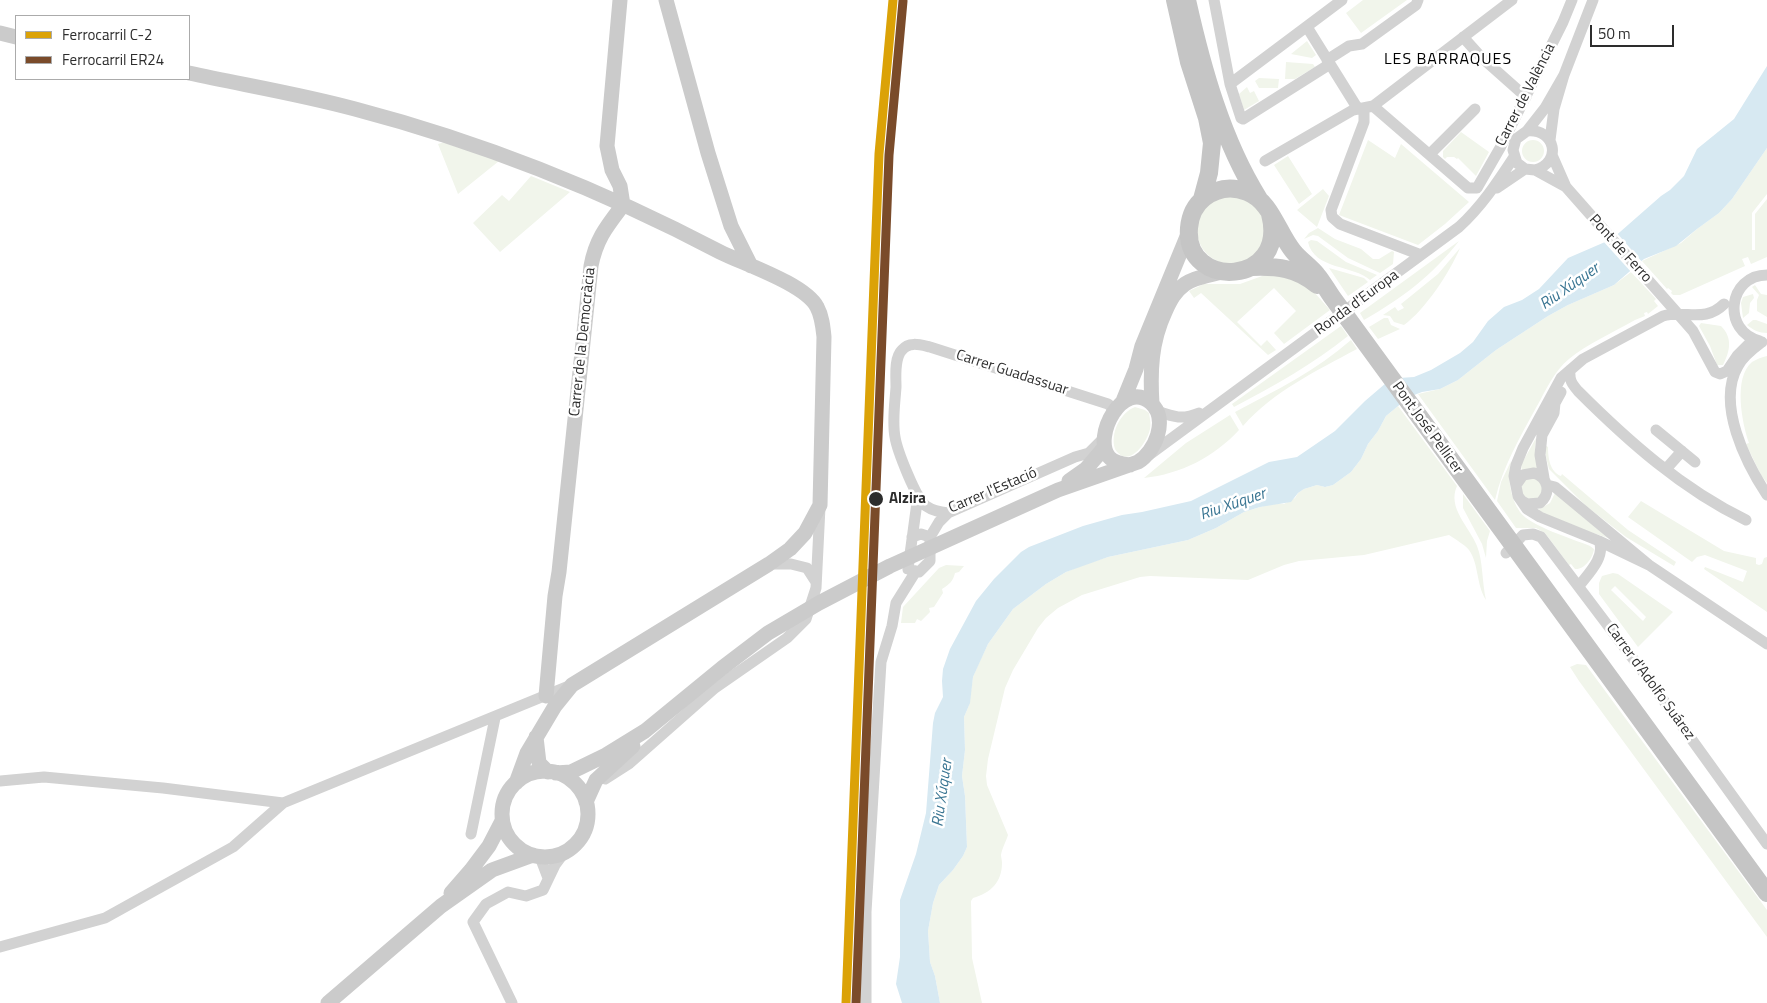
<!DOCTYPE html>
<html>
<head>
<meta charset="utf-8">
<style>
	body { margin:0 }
	#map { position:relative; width:1767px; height:1003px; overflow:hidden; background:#fff; font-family:"Titillium Web",sans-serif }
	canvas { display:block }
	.legend { position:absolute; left:15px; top:15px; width:175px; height:65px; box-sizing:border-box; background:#fff; border:1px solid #ababab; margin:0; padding:6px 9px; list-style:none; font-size:15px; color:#2d2d2d }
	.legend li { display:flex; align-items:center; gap:10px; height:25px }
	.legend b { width:25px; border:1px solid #ababab }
	.scale { position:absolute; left:1590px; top:25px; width:84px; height:22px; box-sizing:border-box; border:2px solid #2d2d2d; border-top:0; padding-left:6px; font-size:15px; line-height:18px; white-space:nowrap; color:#2d2d2d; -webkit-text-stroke:4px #fff; paint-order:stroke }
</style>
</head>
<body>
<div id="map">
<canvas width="1767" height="1003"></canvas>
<ul class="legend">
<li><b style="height:6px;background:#dba207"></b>Ferrocarril C-2</li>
<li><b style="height:6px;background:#7a4b2a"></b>Ferrocarril ER24</li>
</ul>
<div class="scale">50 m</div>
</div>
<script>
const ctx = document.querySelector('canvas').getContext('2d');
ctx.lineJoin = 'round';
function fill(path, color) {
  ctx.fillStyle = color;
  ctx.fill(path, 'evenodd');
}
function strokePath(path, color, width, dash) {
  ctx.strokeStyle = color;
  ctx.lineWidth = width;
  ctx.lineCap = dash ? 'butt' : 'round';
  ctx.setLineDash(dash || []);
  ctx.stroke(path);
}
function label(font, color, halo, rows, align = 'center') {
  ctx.font = font + ' "Titillium Web",sans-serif';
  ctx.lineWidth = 5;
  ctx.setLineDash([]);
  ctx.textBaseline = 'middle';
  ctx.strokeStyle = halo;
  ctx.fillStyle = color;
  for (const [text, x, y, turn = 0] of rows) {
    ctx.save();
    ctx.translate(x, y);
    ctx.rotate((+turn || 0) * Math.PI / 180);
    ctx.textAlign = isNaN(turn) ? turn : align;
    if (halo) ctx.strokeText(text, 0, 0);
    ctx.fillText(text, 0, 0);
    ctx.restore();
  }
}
fill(new Path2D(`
	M1363 0H1407L1361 33 1346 13Z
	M1307 41 1316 55 1312 58 1291 54Z
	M1286 62 1313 64 1315 67 1295 79H1285Z
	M1259 78 1279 79 1278 88H1259L1255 81Z
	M1247 87 1250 93 1254 91 1259 101 1244 110 1239 94Z
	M1461 132 1489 152 1476 176 1458 158 1457 159 1454 157H1447L1445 159 1443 157V151Z
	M1368 140 1395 158 1401 144 1469 202 1445 224 1418 245 1339 215Z
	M1522 151a11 11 0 1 1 22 0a11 11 0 1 1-22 0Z
	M445 142 499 161 458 194 438 144Z
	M1767 148V194L1752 213V250H1755V214L1767 199V257L1751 264 1748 257 1742 259 1745 266 1680 295H1673L1671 293 1672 291 1668 288 1667 289 1642 261 1681 243 1697 229 1719 213 1732 199Z
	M1288 156 1312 194 1299 204 1274 165Z
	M531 176 570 192 500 252 473 223 502 195 509 201Z
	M1323 189 1329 196 1317 227 1297 210Z
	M1197 230a34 34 0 1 1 68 0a34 34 0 1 1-68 0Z
	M1318 228 1335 239 1361 249 1373 259H1379L1392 251 1394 252 1393 264 1380 273 1348 258 1318 236 1313 235 1304 239 1309 233Z
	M1311 240 1317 241 1346 262 1377 275 1370 280C1354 265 1314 270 1308 242Z
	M1459 241C1433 275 1401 299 1364 320L1360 313Z
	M1460 248C1450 272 1425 310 1404 325L1394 322 1390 316 1383 315 1395 307 1398 311 1404 308 1401 304 1438 274Z
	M1329 268 1364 278 1368 282 1348 296Z
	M1631 272 1656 299 1654 301 1658 306 1648 314 1647 312 1644 313 1645 316 1635 320C1614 332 1587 344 1569 359 1554 371 1546 390 1537 406 1520 437 1503 466 1495 500L1418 394 1440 389 1458 380 1496 350 1548 316 1568 305 1614 285Z
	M1284 274 1314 292 1330 310 1284 344 1274 333 1296 311 1274 288 1237 322 1261 346 1267 340 1276 350 1268 355 1201 293 1194 298 1189 291 1204 284H1240L1265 275Z
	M1755 285 1761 294 1767 295V317L1757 311V300L1759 295 1752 287Z
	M1753 294 1754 298 1750 303 1749 313 1743 318 1741 303 1743 297Z
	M1384 318H1388L1391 325 1400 329 1378 339 1369 327Z
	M1753 320H1756L1767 324V333C1759 333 1753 330 1747 325Z
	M1701 323 1721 326C1733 338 1730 351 1723 365H1717L1710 346 1699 326Z
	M1341 326 1348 336C1313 364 1274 386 1234 407L1232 404Z
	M1351 340 1357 349C1316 371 1274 391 1243 426L1235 412C1275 391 1317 370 1351 340Z
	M1767 356V483L1761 475 1746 444 1749 443C1742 423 1733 378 1752 362 1757 359 1762 357 1767 356Z
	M1398 406 1457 486C1447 508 1469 526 1477 546 1483 560 1482 583 1486 600 1476 584 1479 564 1469 550 1464 544 1456 540 1449 535L1364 555 1299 561 1284 565 1248 580 1150 576 1140 577 1082 595 1058 608 1046 618 1038 628 1013 670 1005 688 988 759 986 776 987 785 1008 835C1006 842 1002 848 1001 855 1001 857 1002 860 1002 863 1002 882 991 893 973 898L971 901 972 958 982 1003H940L935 976 930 962 928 931 933 903 939 885 953 870 963 856 967 847 965 796 962 776 965 750 964 717 969 705 973 677 979 663 988 644 1013 609 1046 584 1066 572 1086 564 1108 557 1188 540 1216 528 1244 512 1260 507 1277 503 1284 504 1295 498 1298 493 1304 489 1317 485 1325 487 1333 485 1351 472 1361 459 1368 444 1378 431 1386 416Z
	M1135 407 1145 410 1149 413C1150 419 1151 424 1150 429 1147 443 1128 470 1115 449 1110 433 1120 413 1135 407Z
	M1230 415 1239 430C1214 457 1181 474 1144 478L1186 443Z
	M1536 438 1535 449 1539 468 1522 471 1521 465Z
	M1545 445 1548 447C1548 458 1550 472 1561 476L1562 474 1628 530 1676 562 1674 566 1626 537 1586 506 1549 469 1546 457Z
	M1511 461C1507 477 1510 498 1520 512 1530 526 1573 539 1590 546L1594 549C1593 558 1584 570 1575 569L1571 564 1569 565 1545 533 1536 528H1516L1497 501 1501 482Z
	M1535 477 1544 487 1538 499C1518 502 1514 480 1535 477Z
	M1555 493 1608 538 1561 522 1538 510 1550 503Z
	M1463 494 1490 531 1487 541 1486 558 1482 544 1463 508Z
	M1641 501 1724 551 1756 558V564L1759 565 1762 564 1764 558 1767 557V612L1704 569 1705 567 1743 582 1747 571 1705 555 1697 557 1692 562 1628 517Z
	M946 565 964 566 959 572 955 573C953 581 950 584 942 589L943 593 934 607 929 608 930 612 921 621 917 619 915 623H901L903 607 939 568Z
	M1613 573 1618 574 1673 612 1638 647 1599 594V583L1602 576ZM1615 586 1646 617 1643 621 1611 590Z
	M1577 664 1586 665 1767 910V937L1579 681 1570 667Z`), '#f1f5eb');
fill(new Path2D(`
	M1767 66V148L1732 199 1719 213 1697 229 1676 246 1644 259 1614 285 1568 305 1548 316 1496 350 1458 380 1440 389 1422 392 1409 397 1386 416 1378 431 1368 444 1361 459 1351 472 1333 485 1325 487 1317 485 1304 489 1298 493 1291 502 1260 507 1244 512 1216 528 1188 540 1108 557 1066 572 1046 584 1013 609 988 644 973 677 970 703 964 717 965 750 962 776 965 796 967 847 963 856 953 870 939 885 933 903 928 931 930 962 935 976 940 1003H902L896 984 900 957V900L916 854 926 813 933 723 935 713 943 697 942 681 943 669 950 649 976 601 994 579 1021 552 1029 547 1083 526 1122 515 1142 512 1191 501 1269 462 1297 457 1335 431 1365 401 1386 383 1399 378 1414 377 1431 370 1460 353 1473 342 1488 321 1504 307 1522 300 1539 289 1568 258 1612 239 1661 196 1670 190 1684 176 1697 149 1734 119Z`), '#d7e9f2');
fill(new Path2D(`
	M1616 232 1643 263 1632 273 1603 241Z`), '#fff');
strokePath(new Path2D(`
	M1214 0 1230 84 1241 118 1243 119 1330 64
	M1307 27 1358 109
	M1463 37 1481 57 1526 97
	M1327 60 1349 46 1362 44 1416 5 1418 0
	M1564 75 1545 108 1527 131 1516 139 1513 150 1517 163 1525 169 1535 170 1566 187
	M1230 84 1342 0
	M1373 106 1468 188H1477L1500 148 1563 22 1572 0
	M1364 108V122L1331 210 1332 217 1340 224 1421 255
	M1527 131C1555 128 1563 162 1535 170
	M1550 140 1554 109 1564 75 1593 0
	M1430 154 1475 109
	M1552 155 1566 187 1693 331 1715 372 1720 374 1727 371 1737 356 1754 339
	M1265 161 1353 110 1373 106 1512 0
	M1497 188 1525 169
	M1760 341C1721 331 1728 275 1767 275
	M1762 342C1754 348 1743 356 1738 366 1716 404 1746 463 1767 495
	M1570 370C1569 380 1572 384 1578 391 1628 441 1682 489 1746 520
	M1157 411C1174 417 1182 420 1199 413
	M1656 430 1695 462
	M1104 438 1089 453 1075 457 948 513C940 512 933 511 926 506 916 499 897 450 895 437 892 421 895 403 896 387 896 376 894 358 902 350 909 341 921 345 930 347L1108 404 1114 409
	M1149 455 1459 227C1481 207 1497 183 1514 157
	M1666 469 1682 451
	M1544 478 1540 455 1542 435 1554 413 1555 403 1561 392
	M1516 485 1523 475 1534 473C1549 478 1551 493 1540 503L1527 504 1522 501
	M1547 485 1555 487 1649 565 1767 644
	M912 537 921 534 930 537V561L919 572 908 569 918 495
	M930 537 939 522 948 513
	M1506 553 1523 535 1533 534 1541 537 1646 676 1767 844
	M769 564H791L807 568 816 582
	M1649 565 1599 541 1540 517 1527 509 1518 496 1514 476 1516 465 1523 448 1561 378 1583 359 1663 316C1686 310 1705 323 1724 304
	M1579 586C1588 574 1606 557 1599 541
	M605 779 630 763 715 688 787 638 806 619 816 588 820 507
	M0 781 44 777 163 788 283 803
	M471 834 495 718
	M540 857 548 878
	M0 947 105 918 233 847 283 803 571 685
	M512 1003 473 922 486 904 508 892 526 896 543 890 555 865 564 853
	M866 1003V912L881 662 892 626 896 603 916 571`), '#d2d2d2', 11);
strokePath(new Path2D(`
	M666 0 708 153 731 226 751 266
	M0 33 16 37
	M189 73C244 85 300 94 355 109 481 142 604 191 720 252 744 264 805 284 817 307 822 316 823 327 824 337L820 505 805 533 790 549 769 564 572 685 555 706 527 753 516 783
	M1123 401 1136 369 1142 346 1188 234
	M1152 404C1150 371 1151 342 1165 312 1170 301 1175 291 1185 284 1195 277 1210 275 1222 272
	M1069 481 1086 469 1104 448
	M546 696 555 596 559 572 591 266C596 239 607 226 623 205L620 186 612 170 607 146 620 0
	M536 737 539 763 548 772
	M502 814a43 43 0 1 1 86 0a43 43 0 1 1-86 0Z
	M556 773 571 772 606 755 645 731 722 668 768 633 819 603 890 566 1058 490 1138 462C1155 452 1169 419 1151 403 1123 378 1092 437 1109 457 1114 463 1122 464 1130 465
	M586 802 596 780 633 746
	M451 893 471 870 489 846 502 821
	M328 1003 441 906 492 870 533 855`), '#cbcbcb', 15);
strokePath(new Path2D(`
	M1175 0 1189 62 1207 118 1212 143 1209 173 1202 199
	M1187 0C1202 67 1222 140 1259 199
	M1270 214C1289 286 1184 291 1189 228 1190 216 1195 205 1204 198 1217 188 1232 186 1247 192 1271 201 1278 233 1293 251 1300 260 1310 266 1317 275 1323 282 1327 290 1332 297L1767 893
	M1252 267C1277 266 1297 268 1317 285`), '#c5c5c5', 18);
strokePath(new Path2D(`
	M844 1003 846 982`), '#b9b9b9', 3, [5, 4]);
strokePath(new Path2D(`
	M846 1003 879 154 893 0`), '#dba207', 9);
strokePath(new Path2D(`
	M856 1003 889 155 903 1`), '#7a4b2a', 9);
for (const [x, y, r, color] of [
	[876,499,8,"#2d2d2d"]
]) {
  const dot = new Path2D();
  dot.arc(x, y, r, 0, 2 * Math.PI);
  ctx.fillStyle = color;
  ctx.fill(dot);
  strokePath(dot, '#fff', 2);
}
label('15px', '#2d2d2d', '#fff', [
	["Carrer de València",1526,95,-63],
	["Pont de Ferro",1620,249,48],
	["Ronda d'Europa",1357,303,-36],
	["Carrer de la Democràcia",583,342,-84],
	["Carrer Guadassuar",1012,373,18],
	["Pont José Pellicer",1427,428,54],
	["Carrer l'Estació",993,491,-23],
	["Carrer d'Adolfo Suárez",1650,682,54]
]);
label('bold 15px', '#2d2d2d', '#fff', [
	["Alzira",889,499]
], 'left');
ctx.letterSpacing = '1px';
label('16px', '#000', '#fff', [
	["LES BARRAQUES",1448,60]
]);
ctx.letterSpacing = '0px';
label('italic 16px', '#397592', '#fff', [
	["Riu Xúquer",1570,287,-35],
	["Riu Xúquer",1233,505,-19],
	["Riu Xúquer",943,793,-82]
]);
</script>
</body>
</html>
